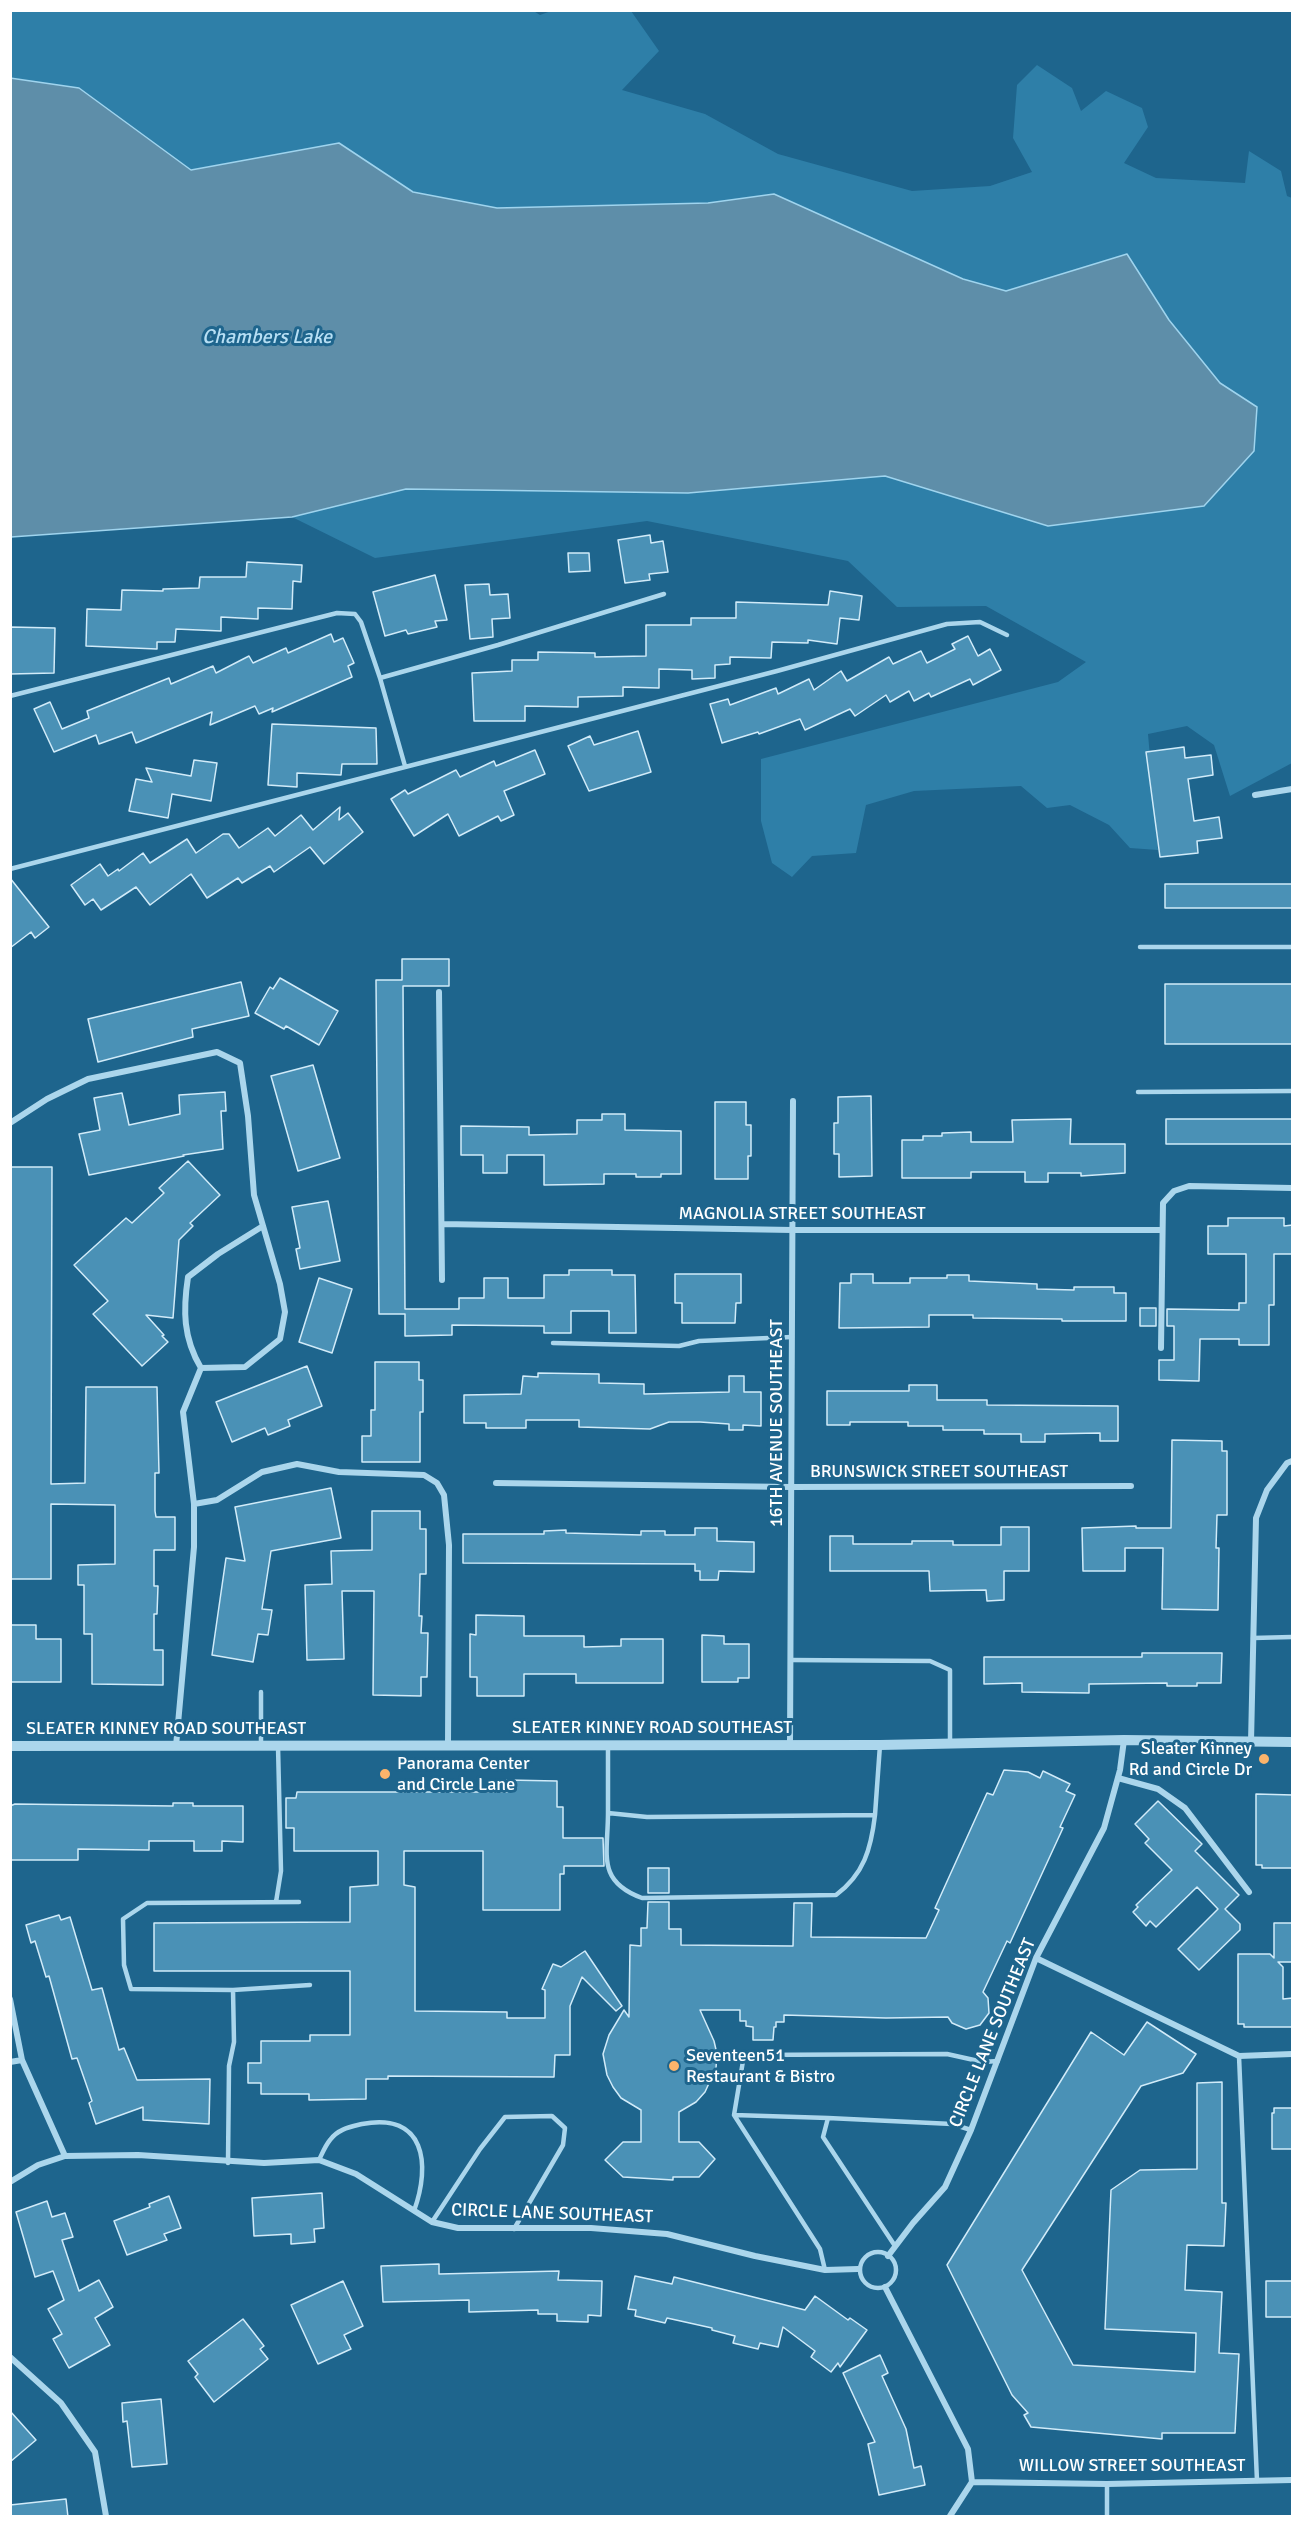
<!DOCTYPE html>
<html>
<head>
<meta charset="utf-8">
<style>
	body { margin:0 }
	#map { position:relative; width:1303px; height:2527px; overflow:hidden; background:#1e658d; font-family:Signika,sans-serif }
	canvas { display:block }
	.frame { position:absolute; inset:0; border:12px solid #fff; pointer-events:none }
</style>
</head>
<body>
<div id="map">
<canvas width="1303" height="2527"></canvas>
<div class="frame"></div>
</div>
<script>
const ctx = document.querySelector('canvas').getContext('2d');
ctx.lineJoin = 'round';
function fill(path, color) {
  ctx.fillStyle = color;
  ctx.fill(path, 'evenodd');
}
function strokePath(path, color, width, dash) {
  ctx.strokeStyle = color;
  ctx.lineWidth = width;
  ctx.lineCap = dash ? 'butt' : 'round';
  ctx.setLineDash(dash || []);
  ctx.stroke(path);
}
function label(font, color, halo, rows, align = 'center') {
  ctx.font = font + ' Signika,sans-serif';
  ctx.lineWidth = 6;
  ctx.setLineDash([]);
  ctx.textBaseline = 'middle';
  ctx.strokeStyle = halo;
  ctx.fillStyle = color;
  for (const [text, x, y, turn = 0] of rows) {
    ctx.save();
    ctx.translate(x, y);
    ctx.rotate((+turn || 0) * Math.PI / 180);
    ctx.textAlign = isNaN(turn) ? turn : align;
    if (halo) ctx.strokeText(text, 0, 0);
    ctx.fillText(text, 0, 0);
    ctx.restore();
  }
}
fill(new Path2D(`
	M532 10 540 15 554 10 631 11 659 51 622 90 705 114 778 154 912 191 990 186 1032 172 1013 138 1017 85 1037 65 1072 88 1081 111 1106 91 1142 108 1148 127 1124 163 1156 178 1245 183 1249 151 1281 171 1287 196 1292 198V763L1230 796 1214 745 1187 726 1148 734 1158 850 1130 848 1109 825 1070 805 1047 808 1021 786 914 791 866 805 856 853 812 856 792 877 772 863 761 821V759L1058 682 1086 662 986 606 897 607 848 561 647 521 375 558 292 517 406 489 688 493 885 476 1048 526 1249 402 1220 383 1169 320 1127 254 1006 291 963 279 774 194 708 203 497 208 413 192 339 143 190 170 79 89 11 78 10 11Z`), '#2e7fa8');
const water = new Path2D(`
	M10 78 79 88 191 170 339 143 413 192 497 208 708 203 774 194 963 279 1006 291 1127 254 1169 320 1220 383 1257 407 1254 451 1204 506 1048 526 885 476 688 493 406 489 292 517 11 537Z`);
fill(water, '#5e8ea9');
strokePath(water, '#9fd4ee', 1.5);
const building = new Path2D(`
	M650 535 651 543 663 541 668 572 649 574 650 580 625 583 618 540Z
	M568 553H589L590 571 569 572Z
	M247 562 302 565 301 582 293 581 292 609 258 608V619L221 617V631L176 629 175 642H157V649L86 646 87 609 121 610 122 590 163 591V589L199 588 200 577H246Z
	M435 575 447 620 435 621 437 627 408 634 406 630 385 636 373 592Z
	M489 584 490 595 508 594 510 618 492 619 493 637 470 639 465 585Z
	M830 591 862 596 859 620 840 618 837 644 808 640V643L772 642 771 658 730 657V664L715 665V678L692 679V670L659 669V688L623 687V696L578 697V707L525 706V721H474L472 673 512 671V660H538V652L595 653V657L646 656V625H691V618H736V602L828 605Z
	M10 627 55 628 54 673 10 674Z
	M331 634 334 642 343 638 354 663 348 666 352 677 272 712 273 708 259 714 255 706 210 725 212 712 136 743 132 732 99 744 96 735 54 752 34 709 50 702 62 729 89 718 87 711 169 678 171 684 213 666 216 673 249 656 253 663 286 648 288 653Z
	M968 636 978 656 990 649 1001 670 973 685 970 679 931 697 929 693 914 701 909 691 890 702 886 695 855 716 850 709 805 730 800 719 759 734 758 732 722 743 710 704 728 699 730 705 776 688 778 694 809 679 814 690 841 671 847 681 889 657 893 664 921 651 927 663 955 649 952 644Z
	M272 724 376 728 377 764H342L341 775 297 773V787L268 785Z
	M638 731 651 772 589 791 568 746 590 736 594 745Z
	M1184 747 1185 758 1211 755 1213 775 1188 779 1194 821 1219 817 1222 838 1197 841 1198 853 1160 857 1146 752Z
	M535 750 545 774 504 791 514 815 501 821 498 816 459 836 448 814 414 836 391 799 405 790 408 794 456 770 460 777 494 761 496 766Z
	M194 760 217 763 211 801 172 794 168 818 129 811 136 779 152 782 146 768 191 776Z
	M340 807 339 820 348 813 363 832 324 864 310 847 274 872 270 866 242 883 238 878 207 898 191 874 150 905 136 887 101 910 93 899 85 905 71 885 100 864 108 876 118 869 119 871 143 853 150 863 187 839 196 853 223 834H229L239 848 268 828 275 836 301 815 313 830Z
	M10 878 49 927 35 938 31 932 10 948Z
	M1165 884H1293V908H1165Z
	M402 959H449V986H403L405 1309H459V1298H484V1278H508V1298H544V1275H569V1270H612V1275H635L636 1333H609V1311H571V1333H544V1326L452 1325V1335L405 1336V1314H379L376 980H402Z
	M280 978 338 1011 319 1045 286 1026 284 1029 255 1013 270 987 273 989Z
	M241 982 249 1016 192 1029 193 1037 98 1062 88 1019Z
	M1165 984H1293V1044H1165Z
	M313 1065 340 1158 298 1171 271 1076Z
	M225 1092 226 1111H221L223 1149 183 1155 184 1156 89 1175 79 1134 100 1130 94 1098 122 1093 129 1125 180 1114 179 1095Z
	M871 1096 872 1176 839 1177V1154H834V1123H838V1097Z
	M715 1102H746V1125H751V1156H748V1179H715Z
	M602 1114H625V1130L681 1131V1174H661V1177H636V1174H604V1184L544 1185V1155H507V1173H483V1155H461V1126L529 1127V1135L577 1134V1120H602Z
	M1071 1119 1070 1144H1125V1173L1081 1176V1173H1048V1182H1025V1172H971V1178H902V1140H923V1136H942V1133L971 1132V1142H1013L1012 1120Z
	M1166 1119H1293V1144H1166Z
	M188 1161 220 1195 190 1223 193 1226 179 1240 173 1318 146 1315 164 1335 162 1336 168 1342 142 1366 93 1314 108 1301 74 1265 126 1218 132 1223 164 1193 159 1188Z
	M10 1167H52L51 1484 85 1483 86 1387H157L159 1473H155V1511L156 1517H175V1550H154V1586H158L157 1614H154V1650H163V1685L92 1684V1634H84V1585H78V1565L115 1564V1505L51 1504V1579H10Z
	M328 1201 340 1261 300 1269 296 1249 300 1248 292 1207Z
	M1228 1218H1284V1226L1293 1225V1254H1274V1305H1269V1345H1239V1339H1200L1199 1381 1159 1380V1360H1174V1326H1167V1309L1239 1310V1303H1246V1254H1208V1226H1228Z
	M675 1274H741V1303H736L735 1323H682V1303H675Z
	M851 1274H873V1283H910V1278H947V1275H969V1281L1037 1284V1289L1074 1290V1287H1114V1293H1126V1321H1062V1319L973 1318V1315H929V1327L839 1328 840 1283H851Z
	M319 1278 352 1289 332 1353 299 1342Z
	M1140 1308H1156V1326H1140Z
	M375 1362H419V1380H423V1412H420V1462H362V1436H371V1410H375Z
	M307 1366 322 1406 288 1420 290 1426 268 1435 265 1428 232 1442 216 1402Z
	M538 1373 599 1374V1383L644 1384V1394L729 1392V1376H744V1392H761V1426L743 1425V1430H729V1424L700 1422H669L650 1429 579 1427V1420H526V1428H486V1423H464V1395L521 1394 523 1376 538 1377Z
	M909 1385H937V1400H987V1405L1118 1406V1441H1100V1433L1045 1434V1442H1021V1434H984V1430H943V1426H908V1422H850V1425H827V1391H909Z
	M1172 1440 1222 1441V1451H1227V1515H1217L1216 1548H1219L1218 1610 1162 1609 1163 1548H1125V1571H1083L1082 1528 1136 1526V1528H1171Z
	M331 1488 341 1538 271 1551 262 1609 272 1610 268 1635 258 1634 253 1662 212 1655 226 1558 245 1561 235 1507Z
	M372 1511H420V1529H426V1574H420L419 1616H422L421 1633H428L427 1677H421V1696L373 1695 374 1591H342L344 1659 307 1660 305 1585 332 1584 331 1551 372 1550Z
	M1001 1527H1029V1571H1004V1600L987 1601 986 1590 930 1591 929 1571H830V1536H853V1544H912V1541H953V1545H1001Z
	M695 1528H717V1541L754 1542V1572L719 1571 718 1580H700V1571H695V1564L463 1563V1534H544V1531L566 1530V1533L641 1535V1531H665V1535H695Z
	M476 1615 524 1616V1636H584V1647L621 1646V1639H663V1683H576V1674H524V1696H477V1677H470V1634L476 1635Z
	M10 1625H36V1639H61V1682H10Z
	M702 1635 724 1636V1644H749V1678H738V1682H702Z
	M1142 1653H1222L1221 1683H1197V1686H1167V1683L1089 1684V1693L1022 1692V1683L984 1684V1657H1142Z
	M1004 1770 1028 1772 1040 1778 1043 1771 1070 1784 1066 1791 1075 1795 1060 1827 1063 1828 1010 1943 1007 1941 983 1992 988 1998 989 2013 980 2025 966 2029 952 2023 948 2017 886 2018 784 2015V2022H776V2027H774L773 2040H753V2027L746 2026V2021H740V2010H700L714 2041 717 2054 716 2068 705 2092 696 2102 679 2112V2142H699L715 2159 699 2177H673V2180L623 2177 605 2160 623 2142H641V2110L621 2098 613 2087 607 2075 603 2054 609 2035 624 2010 629 2017 630 1945 641 1946V1928H647L648 1902H669V1929H681V1945L793 1946 794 1903H812L811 1937 926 1938 939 1910 935 1908 987 1793 993 1795Z
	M507 1780 557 1781V1807H563V1838H603L604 1866H564V1874H560V1910H483V1851H404V1885L415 1887V2011L507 2012V2018H545V1990L542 1989 553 1964 561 1967 585 1951 622 2006 616 2011 582 1977 570 2006V2055H555L554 2077 388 2076V2079H366V2099L309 2100V2094H261V2083H248V2063H261V2041H310V2035H350V1971H154V1923L350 1922V1887L378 1885V1851H294V1828H286V1798H296L297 1792H507Z
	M1256 1794 1293 1795V1868H1262V1865H1256Z
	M1158 1801 1202 1844 1195 1851 1239 1895 1225 1909 1240 1924V1930L1199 1970 1178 1949 1218 1909 1197 1887 1156 1927 1150 1921 1146 1926 1133 1912 1138 1907 1136 1905 1172 1870 1145 1843 1149 1839 1135 1824Z
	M173 1803H193V1806H243V1842L222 1841V1851H194V1841H149V1850L78 1849V1860H10V1806L15 1804 173 1806Z
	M648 1868H669V1893H648Z
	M59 1915 61 1920 70 1917 92 1990 102 1988 119 2050 124 2048 137 2080 210 2079 209 2124 143 2120V2107L96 2124 89 2103 92 2101 77 2058 72 2059 49 1976 46 1977 35 1941 31 1943 26 1925Z
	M1274 1923H1293V1962H1278L1283 1967V1999L1293 1998V2027H1244V2024H1238V1954H1270L1274 1958Z
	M1147 2022 1196 2054 1183 2073 1141 2086 1022 2270 1073 2365 1195 2372 1196 2333 1105 2329 1111 2190 1140 2170 1197 2169V2083L1222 2082V2203H1226L1224 2246 1187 2245 1185 2290 1222 2292 1219 2353 1239 2354 1235 2433H1162V2439L1031 2427 1024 2415 1028 2413 1012 2395 947 2265 1091 2032 1124 2055Z
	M1274 2108H1293V2149H1272V2113H1274Z
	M322 2193 324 2228 314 2229 315 2242 291 2244V2234L254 2236 252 2198Z
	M169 2196 181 2228 164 2234 167 2240 127 2255 114 2221 150 2207 149 2204Z
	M47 2201 52 2217 65 2213 73 2237 62 2240 79 2291 99 2280 113 2307 95 2318 110 2345 69 2368 53 2339 62 2334 48 2309 64 2300 53 2271 35 2277 16 2212Z
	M439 2264V2274L559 2271 558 2280 602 2281 601 2316 588 2315V2322L557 2321V2314H538V2310L469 2312V2300L383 2302 381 2266Z
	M635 2276 672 2284 674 2277 805 2310 815 2296 848 2320 850 2318 867 2330 840 2367 838 2363 831 2372 811 2357 815 2351 783 2327 778 2347 760 2343 758 2349 733 2343 735 2336 712 2330V2328L667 2318 665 2323 635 2316 636 2310 628 2309Z
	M343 2281 363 2326 344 2335 351 2349 318 2364 291 2305Z
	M1266 2281H1293V2317H1266Z
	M243 2319 264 2346 260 2349 268 2359 214 2402 195 2377 198 2374 188 2361Z
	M880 2355 888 2373 882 2376 906 2429 914 2468 921 2466 925 2485 879 2495 868 2444 875 2442 843 2373Z
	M161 2399 167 2464 132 2467 127 2421 123 2422 122 2403Z
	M10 2411 36 2440 10 2462Z
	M66 2499 68 2517H10V2505Z`);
fill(building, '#4a91b6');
strokePath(building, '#d1ebf9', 1.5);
strokePath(new Path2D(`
	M380 678 405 766
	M10 696 337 613 355 614 361 622 380 678 498 645 664 594
	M10 869 777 671 947 624 980 622 1007 635
	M1140 947H1292
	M1138 1092 1292 1091
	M553 1343 679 1346 699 1341 792 1337
	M1253 1638 1292 1637
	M791 1660 930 1661 950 1670V1744
	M261 1745V1692
	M608 1745V1813L647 1817 875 1815 880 1745
	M608 1813C608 1854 596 1881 642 1898L836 1895C864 1874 871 1849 875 1815
	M276 1902 281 1871 278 1746
	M299 1902 147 1903 123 1919 124 1965 131 1989 233 1990 310 1985
	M1239 2056 1257 2481
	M734 2115 828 2118
	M319 2160C322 2154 325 2146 330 2140 338 2129 350 2127 362 2124 425 2112 431 2164 414 2211
	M228 2163 229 2066 234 2042 233 1990
	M432 2222 480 2149 505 2117 552 2116 565 2128 563 2145 514 2229
	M895 2246 823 2137 828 2118 952 2124 971 2130
	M860 2270a18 18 0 1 1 36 0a18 18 0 1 1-36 0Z
	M825 2270 820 2249 734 2115 744 2055 947 2054 983 2062 998 2061
	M1107 2516V2484`), '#abd6ec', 4.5);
strokePath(new Path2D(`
	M1255 795 1292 789
	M439 992 442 1280
	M10 1123 47 1099 88 1079 217 1052 240 1063 248 1116 254 1195 280 1284 285 1312 280 1339 245 1367 201 1368
	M442 1224 792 1230H1161
	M1161 1348 1163 1203 1174 1191 1189 1186 1292 1188
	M201 1368C183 1338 183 1310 188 1277L218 1254 263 1226
	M496 1483 791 1487 1131 1486
	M194 1504 217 1500 262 1472 297 1464 339 1472 424 1475 437 1483 444 1495 449 1545 448 1745
	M1251 1742 1256 1518 1267 1490 1287 1463 1292 1461
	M790 1745 793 1101
	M176 1746 194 1547V1504L183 1412 201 1368
	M1118 1778 1158 1789 1185 1808 1249 1892
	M1036 1958 1239 2056 1292 2054
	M10 1999 22 2060 65 2156
	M10 2062 22 2060
	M10 2182 38 2165 65 2156 138 2155 264 2163 319 2160 356 2174 432 2222 458 2228H591L667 2234 755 2256 825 2270 858 2269
	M888 2256 913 2223 945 2187 971 2130 1036 1958 1104 1828 1120 1770 1124 1740
	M885 2287 968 2449 972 2482 950 2516
	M10 2357 61 2403 95 2452 106 2516
	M972 2482 1107 2484 1292 2480`), '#abd6ec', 6);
strokePath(new Path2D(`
	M10 1746 880 1745 1124 1740 1292 1742`), '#abd6ec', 10);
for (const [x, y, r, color] of [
	[1264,1759,6,"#fbb46b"],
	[385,1774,6,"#fbb46b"],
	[674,2066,6,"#fbb46b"]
]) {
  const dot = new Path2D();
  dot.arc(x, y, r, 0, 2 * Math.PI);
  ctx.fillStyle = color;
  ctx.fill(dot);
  strokePath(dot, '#1e658d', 2);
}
label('18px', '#fff', '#1e658d', [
	["MAGNOLIA STREET SOUTHEAST",802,1214],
	["16TH AVENUE SOUTHEAST",777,1423,-90],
	["BRUNSWICK STREET SOUTHEAST",939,1472],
	["SLEATER KINNEY ROAD SOUTHEAST",652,1728],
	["SLEATER KINNEY ROAD SOUTHEAST",166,1729],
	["CIRCLE LANE SOUTHEAST",993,2033,-68],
	["CIRCLE LANE SOUTHEAST",552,2214,2],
	["WILLOW STREET SOUTHEAST",1132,2466]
]);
label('18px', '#fff', '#1e658d', [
	["Sleater Kinney",1252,1749,"right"],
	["Rd and Circle Dr",1252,1770,"right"],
	["Panorama Center",397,1764],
	["and Circle Lane",397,1785],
	["Seventeen51",686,2056],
	["Restaurant & Bistro",686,2077]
], 'left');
label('italic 20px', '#b7dff4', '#1e658d', [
	["Chambers Lake",267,338]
]);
</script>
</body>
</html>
